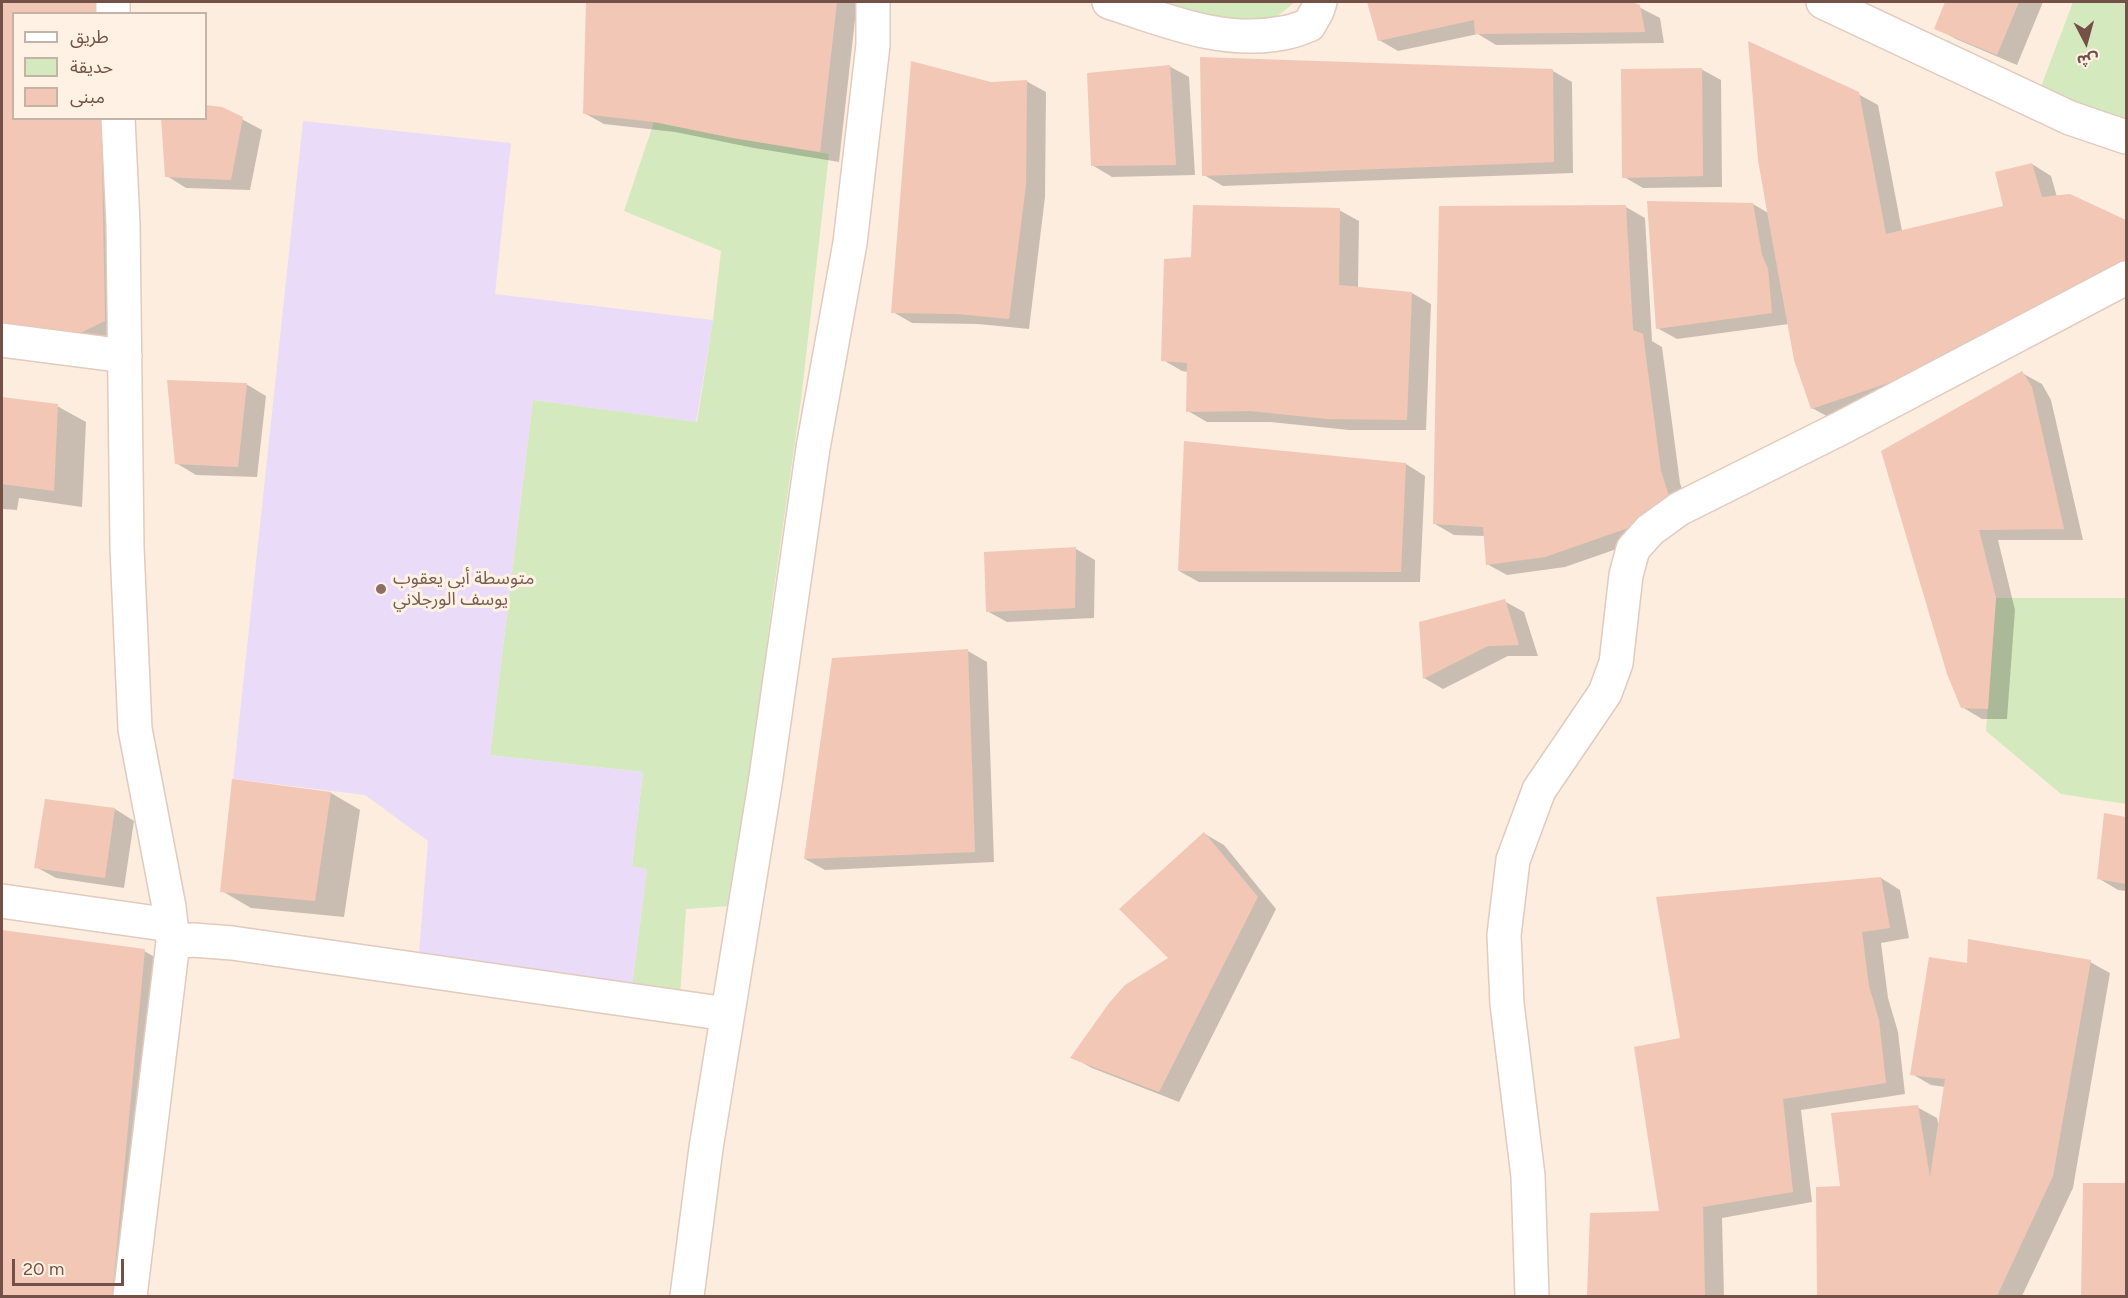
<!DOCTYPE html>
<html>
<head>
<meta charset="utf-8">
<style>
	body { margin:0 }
	#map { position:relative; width:2128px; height:1298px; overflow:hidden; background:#fceddf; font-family:Figtree,"Noto Sans Arabic",sans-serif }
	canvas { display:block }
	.frame { position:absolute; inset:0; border:3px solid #735147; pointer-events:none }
	.legend { position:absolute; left:12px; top:12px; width:195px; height:108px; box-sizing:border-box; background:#fff2e5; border:2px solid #c7b2a6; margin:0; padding:8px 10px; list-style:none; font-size:18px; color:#735147 }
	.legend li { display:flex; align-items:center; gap:12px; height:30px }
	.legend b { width:30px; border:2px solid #c7b2a6 }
	.north { position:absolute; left:2056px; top:12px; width:60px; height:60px; -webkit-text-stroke:4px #fff2e5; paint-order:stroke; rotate:174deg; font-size:16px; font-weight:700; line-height:24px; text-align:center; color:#735147 }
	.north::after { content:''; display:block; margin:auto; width:21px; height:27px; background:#735147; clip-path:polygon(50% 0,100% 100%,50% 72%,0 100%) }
	.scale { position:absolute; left:12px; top:1259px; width:112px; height:27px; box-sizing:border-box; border:3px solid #735147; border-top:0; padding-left:8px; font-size:18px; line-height:21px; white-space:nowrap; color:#735147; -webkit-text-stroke:4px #fff2e5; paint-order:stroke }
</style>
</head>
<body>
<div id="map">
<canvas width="2128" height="1298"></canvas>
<div class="frame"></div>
<ul class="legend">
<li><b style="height:8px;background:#fff"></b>طريق</li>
<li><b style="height:16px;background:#d5e9be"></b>حديقة</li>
<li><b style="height:16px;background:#f2c7b6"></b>مبنى</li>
</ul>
<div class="north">ش</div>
<div class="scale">20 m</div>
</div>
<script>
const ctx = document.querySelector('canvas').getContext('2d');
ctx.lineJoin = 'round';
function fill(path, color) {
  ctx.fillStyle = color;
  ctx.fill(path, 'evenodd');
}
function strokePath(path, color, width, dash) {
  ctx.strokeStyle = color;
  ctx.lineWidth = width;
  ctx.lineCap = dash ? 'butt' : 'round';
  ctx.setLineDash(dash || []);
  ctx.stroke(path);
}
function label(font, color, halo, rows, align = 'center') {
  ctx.font = font + ' Figtree,"Noto Sans Arabic",sans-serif';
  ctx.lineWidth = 6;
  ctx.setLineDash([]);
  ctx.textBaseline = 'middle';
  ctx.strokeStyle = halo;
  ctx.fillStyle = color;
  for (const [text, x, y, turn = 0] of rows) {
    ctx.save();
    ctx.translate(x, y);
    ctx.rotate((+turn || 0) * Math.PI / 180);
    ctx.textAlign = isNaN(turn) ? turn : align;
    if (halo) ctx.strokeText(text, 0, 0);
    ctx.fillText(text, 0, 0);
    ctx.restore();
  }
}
fill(new Path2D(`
	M303 121 511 143 495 294 713 320 696 422 533 400 490 755 643 772 632 865 647 868 632 987 418 965 428 841 365 795 233 779Z`), '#eadcf8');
fill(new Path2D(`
	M1132 2H1295L1251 37Z
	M2073 2H2126V125L2037 97Z
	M654 122 733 138 829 154 801 400 773 595 743 838 730 906 686 909 680 997 632 987 647 869 632 866 643 772 490 755 533 400 697 422 713 320 721 251 624 211Z
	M1996 598H2126V804L2061 794 1986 731Z`), '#d5e9be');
fill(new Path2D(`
	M2 2H118L14 14V118H120L124 332 98 345 2 331Z
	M588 2H857L839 162 754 148 675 132 604 124 584 113Z
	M1369 2H1629L1660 18 1664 43 1496 45 1478 34 1398 51 1379 40Z
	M1947 2H2043L2017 65 1956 39 1936 28Z
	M1169 66 1189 77 1195 175 1112 177 1092 165Z
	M1701 69 1721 80 1722 187 1643 188 1624 177Z
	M1553 71 1572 82 1573 173 1223 186 1204 175Z
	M1026 81 1046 92 1045 197 1029 329 978 324 912 323 893 312 991 84Z
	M1858 94 1878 105 1902 231 2005 208 2032 164 2051 176 2057 197 2070 195 2126 221V287L1832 419 1812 408 1789 324 1677 339 1657 328 1753 204 1770 214Z
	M206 107 221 108 262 130 250 190 186 188 167 176 206 118Z
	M1626 207 1645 218 1652 341 1662 347 1680 483 1688 508 1674 529 1565 567 1507 575 1487 564 1485 536 1454 535 1435 524Z
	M1339 210 1359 221 1358 288 1412 293 1431 304 1426 430H1349L1270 422H1207L1188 411V372L1182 371 1163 360 1193 259Z
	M2022 373 2042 384 2051 400 2083 540H1998L2015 610 2007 719H1982L1962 707 1883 451Z
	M246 384 266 396 257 477 196 475 176 463Z
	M2 399 57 406 86 422 82 507 19 498 17 510 2 509Z
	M1406 464 1425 476 1420 582H1199L1179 571Z
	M1076 549 1095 560 1094 618 1007 622 987 611 986 553Z
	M1504 601 1524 612 1538 656H1508L1443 689 1424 678 1421 623Z
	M968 651 987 662 994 862 825 870 805 859Z
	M331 793 360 810 344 917 251 908 222 891Z
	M115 809 134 821 124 888 56 878 36 867Z
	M2105 815 2126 819V891L2118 890 2098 878Z
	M1205 834 1224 845 1276 909 1179 1102 1092 1068 1072 1057 1170 958Z
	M1881 878 1900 890 1909 938 1881 943 1888 998 1898 1032 1905 1094 1801 1110 1812 1202 1722 1218 1724 1296H1589L1592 1214 1661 1212 1682 1039Z
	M2 931 144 951 164 962 132 1296H2Z
	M2090 962 2110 973 2073 1188 2022 1296H1818L1817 1188H1842L1917 1107 1937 1118 1939 1128 1945 1087 1931 1085 1912 1074 1968 965Z
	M2126 1184V1296H2082L2084 1185Z`), '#0003');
fill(new Path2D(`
	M2 2H99V14H14V118H101L105 321 78 334 2 324Z
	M586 2H837L820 152 733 138 654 122 583 114Z
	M1367 2H1632L1640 5 1645 32 1475 34 1474 20 1378 41Z
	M1945 2H2019L1997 55 1934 29Z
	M1748 41 1859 92 1886 234 2003 206 1995 172 2032 163 2042 197 2070 194 2126 220V266L1912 375 1811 409 1794 360 1768 217 1758 160Z
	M1200 57 1553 69 1554 162 1202 176Z
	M911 61 991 82 1027 80 1026 185 1009 319 957 314 891 313Z
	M1170 65 1176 165 1091 166 1087 73Z
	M1702 68 1703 176 1622 178 1621 69Z
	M206 105 222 107 243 117 231 180 165 177 161 118H206Z
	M1647 201 1753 203 1762 255 1768 269 1772 313 1656 329Z
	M1193 205 1340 208 1339 285 1412 292 1407 420 1328 419 1250 411 1186 412 1187 363 1161 361 1164 259 1191 257Z
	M1626 205 1633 330 1643 334 1661 471 1669 496 1654 519 1545 557 1486 565 1483 527 1433 524 1439 206Z
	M2022 371 2032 387 2064 529 1979 530 1996 598 1988 709 1961 708 1947 674 1881 451Z
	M167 380 247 383 238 467 175 464Z
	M2 397 58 404 54 491 2 484Z
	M1184 441 1406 463 1401 572 1178 571Z
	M1076 547 1075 608 986 612 984 552Z
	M1505 599 1519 645 1488 646 1423 679 1419 622Z
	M968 649 975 852 804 859 832 658Z
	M232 779 331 792 315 901 220 892Z
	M45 799 115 808 105 878 34 868Z
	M2104 813 2126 817V884L2097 879Z
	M1204 832 1258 897 1159 1092 1070 1058 1109 1003 1125 985 1168 958 1119 909Z
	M1881 877 1890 928 1862 932 1869 986 1879 1020 1886 1083 1783 1099 1793 1192 1703 1207 1705 1296H1587L1590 1213 1659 1211 1634 1047 1680 1038 1656 897Z
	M2 930 145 949 112 1296H2Z
	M1968 939 2091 960 2053 1176 1997 1296H1817L1816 1187 1840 1186 1831 1113 1918 1105 1930 1177 1945 1079 1910 1075 1929 957 1967 963Z
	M2083 1183H2126V1296H2081Z`), '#f2c7b6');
const minor = new Path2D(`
	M113 2V14
	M1109 2C1165 20 1222 45 1283 33 1292 32 1301 28 1309 25L1317 11 1320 2
	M1823 2 2070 118 2126 137
	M118 118 123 224 127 548 135 729 169 907 173 942 130 1296
	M2 340 125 356
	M2 901 171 925
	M173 942 193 940 232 943 727 1014
	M687 1296 706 1148 765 784 813 448 850 243 873 45V2
	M1532 1296 1528 1176 1507 1004 1504 935 1513 860 1539 790 1605 693 1616 663 1626 575 1633 549 1650 530 1679 509 1841 428 2126 278`);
strokePath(minor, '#e2cabe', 36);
strokePath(minor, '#fff', 33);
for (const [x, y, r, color] of [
	[381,589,6,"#8d6e63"]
]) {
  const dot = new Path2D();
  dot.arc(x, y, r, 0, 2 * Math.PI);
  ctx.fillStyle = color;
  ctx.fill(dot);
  strokePath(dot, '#fff2e5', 2);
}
label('18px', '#785e54', '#fff2e5', [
	["متوسطة أبي يعقوب",393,579],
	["يوسف الورجلاني",393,600]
], 'left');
</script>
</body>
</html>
